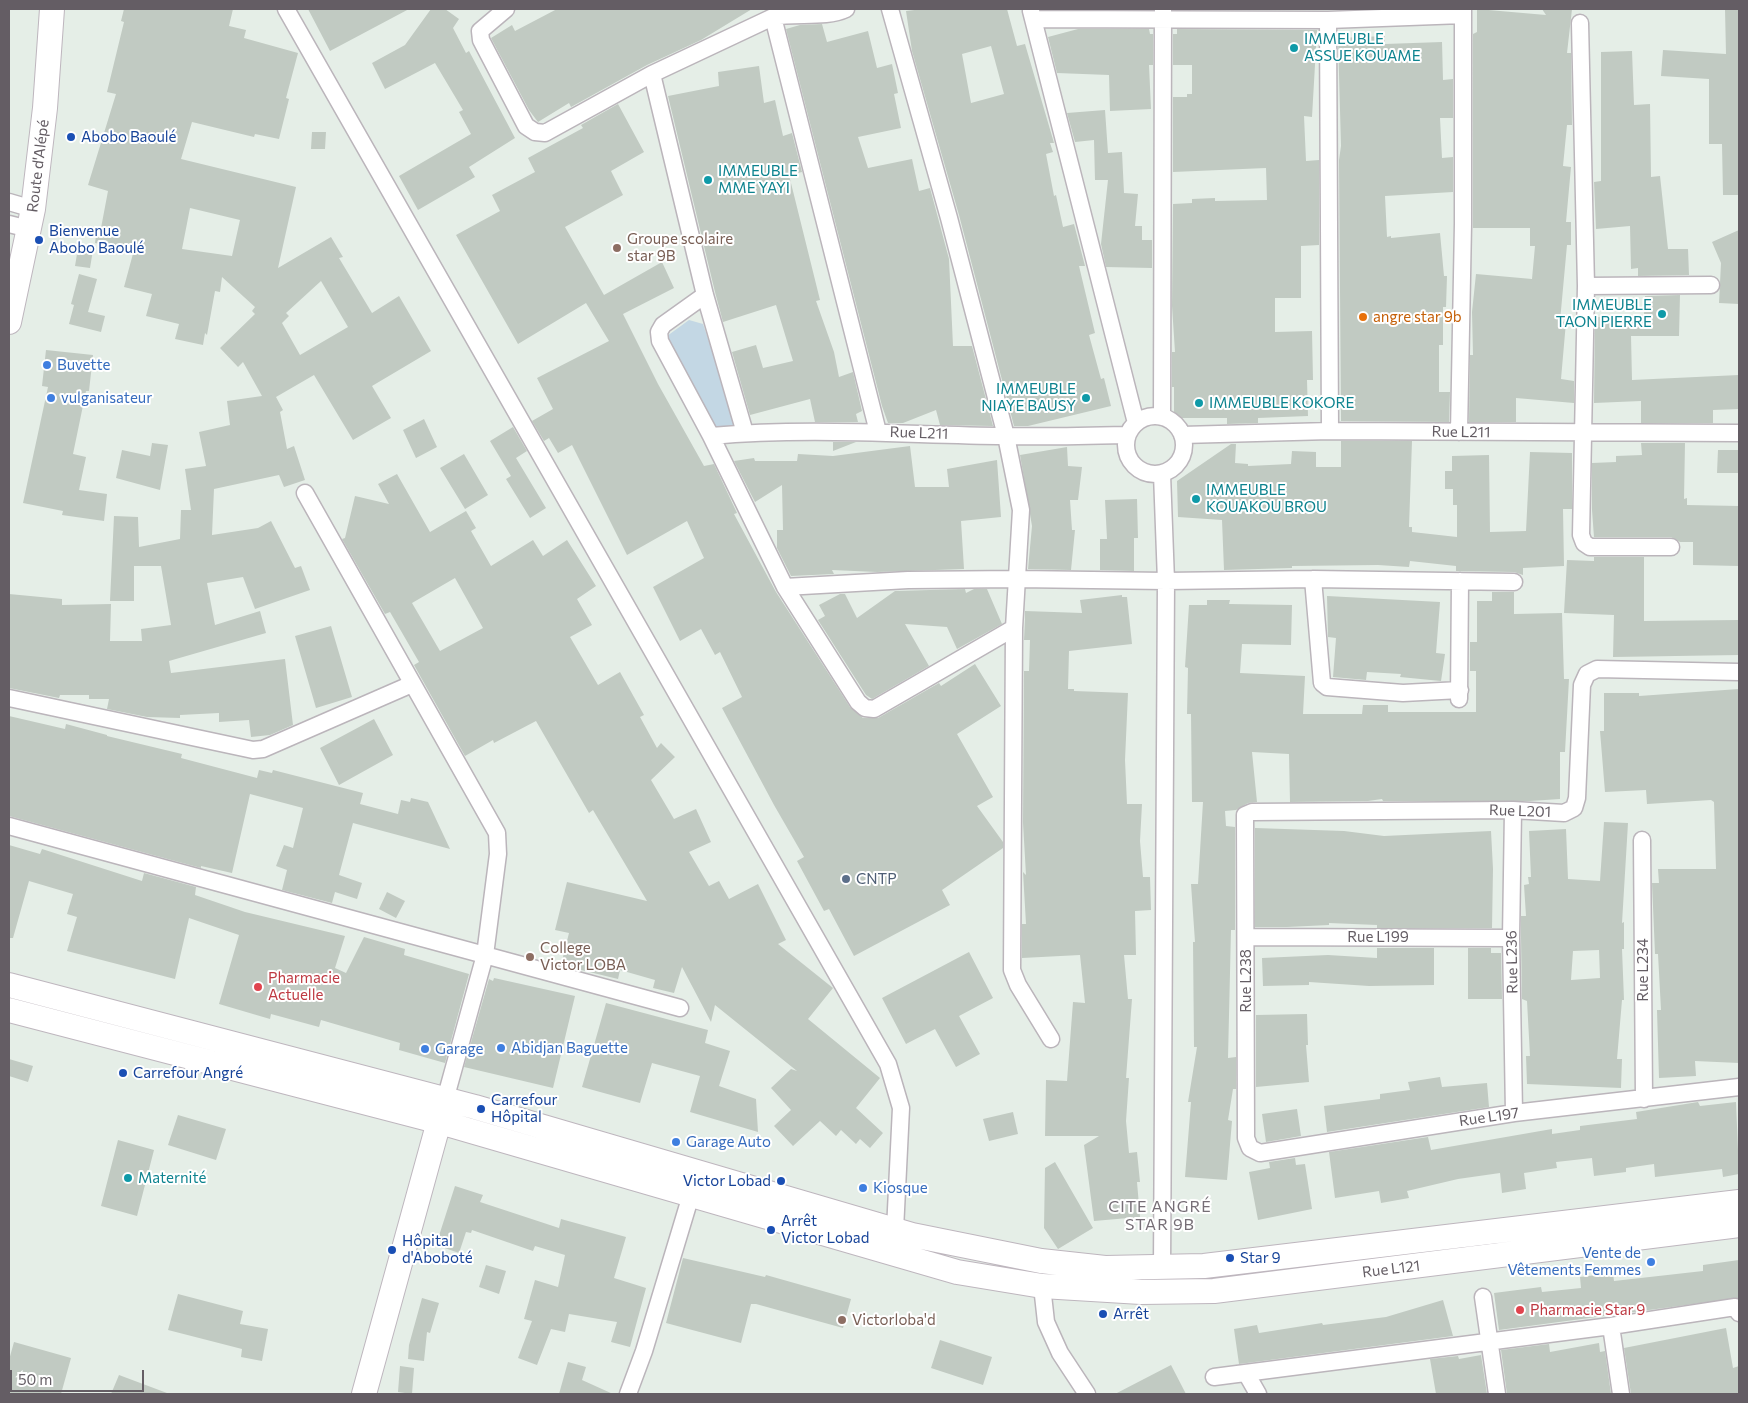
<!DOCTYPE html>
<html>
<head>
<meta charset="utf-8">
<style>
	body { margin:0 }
	#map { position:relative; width:1748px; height:1403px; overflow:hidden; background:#e5eee7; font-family:Commissioner,sans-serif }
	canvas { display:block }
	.frame { position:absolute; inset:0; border:10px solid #645d64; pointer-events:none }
	.scale { position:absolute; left:10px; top:1370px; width:134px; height:22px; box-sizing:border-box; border:2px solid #645d64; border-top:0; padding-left:6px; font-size:15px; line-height:18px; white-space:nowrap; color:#645d64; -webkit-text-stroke:4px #fff; paint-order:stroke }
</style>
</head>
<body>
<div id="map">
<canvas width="1748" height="1403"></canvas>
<div class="frame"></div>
<div class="scale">50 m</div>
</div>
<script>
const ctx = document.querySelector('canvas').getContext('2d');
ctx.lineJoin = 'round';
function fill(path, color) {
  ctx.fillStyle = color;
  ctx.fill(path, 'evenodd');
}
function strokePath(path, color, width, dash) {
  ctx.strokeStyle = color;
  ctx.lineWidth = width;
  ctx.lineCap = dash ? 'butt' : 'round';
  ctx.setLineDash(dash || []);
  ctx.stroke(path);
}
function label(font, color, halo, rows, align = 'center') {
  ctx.font = font + ' Commissioner,sans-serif';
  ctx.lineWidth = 4;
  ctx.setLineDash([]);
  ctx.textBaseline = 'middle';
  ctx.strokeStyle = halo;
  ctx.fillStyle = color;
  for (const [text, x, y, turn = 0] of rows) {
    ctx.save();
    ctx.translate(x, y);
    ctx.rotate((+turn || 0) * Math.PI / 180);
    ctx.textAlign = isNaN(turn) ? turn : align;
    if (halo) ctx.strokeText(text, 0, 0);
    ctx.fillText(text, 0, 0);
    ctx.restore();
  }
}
fill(new Path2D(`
	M689 320 703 324 738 426 713 427 663 339Z`), '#c3d7e4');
fill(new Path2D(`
	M124 9H233L229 26 246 30 244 38 298 53 286 98 289 99 279 139 255 134 254 137 192 122 181 159 296 187 278 268 331 237 343 257 339 258 372 313 399 296 431 351 372 386 391 418 353 440 314 375 276 397 283 410 280 412 287 449 294 446 305 480 284 487 279 475 214 489 212 535 258 528 271 521 295 568 301 566 310 590 255 609 243 577 207 583 215 625 260 611 266 633 169 661 171 673 285 659 293 725 270 735 251 737 249 720 219 722V713L180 715V718L147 717 107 709 109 699H89V695H60L59 698 9 688V594L62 599V605L111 604 110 641H142L141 629 171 625 161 566H134V601H110L114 516 138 517 139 547 180 539 181 510H191L185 469 206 466 199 432 230 425 227 401 262 396 243 362 238 367 220 348 255 314 252 311 255 307 222 277 220 292 215 291 207 335 205 333 203 345 175 339 179 324 146 316 152 294 124 287 134 250 95 243 97 228H101L108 191 88 185 116 94 107 92 124 22 121 21ZM190 208 240 220 232 256 182 249ZM321 281 348 327 300 355 282 323 289 316 286 313Z
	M308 9H409L330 51Z
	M431 9H445L459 19 453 28 466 53 469 51 515 138 469 167 475 177 418 210 399 176 471 134 459 112 463 110 435 63 385 89 372 63 405 45Z
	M557 9H752L701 40 647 65 571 107 569 103 538 122 529 110 491 38 512 25 515 31Z
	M923 9H1007L1017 46 1025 44 1054 143H1050L1053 152 1046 154 1054 196 1056 195 1063 227 1074 224 1085 266H1079L1095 333 1089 335 1101 379 1104 378 1111 406 1028 426H1014L959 215 912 51 906 11ZM991 46 1004 94 971 103 962 54Z
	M1176 9H1319L1318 10Z
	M1477 9 1546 15 1542 9H1572L1567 53H1571L1572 125H1567L1563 166 1571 167 1566 222H1571V245H1567L1560 321 1566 322 1561 379 1574 381V403L1516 398V422H1469L1470 355H1473L1472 312 1476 274 1532 279 1535 246H1530V228H1473V34L1477 32Z
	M1725 9H1739V195H1723L1722 144H1709V79L1661 76 1663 50 1726 54Z
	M822 24 827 42 868 31 877 68 892 64 898 93 894 94 901 128 858 137 868 168 912 159 919 191 930 188 949 259 953 346H972L993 426 940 425 936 410 903 423H888L882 406 786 29 800 25Z
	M1078 29H1149L1150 34H1153V65H1149L1151 109 1110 111 1109 75 1057 73 1048 37Z
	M1177 29 1317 30 1312 117 1304 116 1306 161 1319 160V245L1301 246V298H1275V332L1312 331 1313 380H1307L1308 416 1258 418V423L1227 424V418H1174V387H1172V352H1175L1172 306 1173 204 1192 203V199L1215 198V201L1267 200 1266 168 1173 172V97H1187V94H1192V65H1173V34H1177Z
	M1385 36V44L1442 42 1443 80 1453 79V118H1440L1442 158 1453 157V192L1385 196 1387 237 1391 236V238L1440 233 1444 276H1447L1446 307H1443V345H1439V392H1450L1449 422 1341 421 1339 160 1341 146 1338 38Z
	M1632 51 1634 105 1650 104 1651 177 1660 176 1668 249H1688L1689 275 1638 276V268L1631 269 1630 226 1596 229 1594 182 1601 181V52Z
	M759 66 764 103 775 100 783 136 792 133 802 172 789 175 820 300 816 301 834 352 839 377 853 372 862 411 856 414 858 422H815L810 399 750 415 732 352 756 345 763 368 793 361 776 305 723 322 715 292 668 96 719 86 718 72Z
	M618 104 644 152 611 171 623 195 565 227 604 295 662 262 674 288 623 314 658 384 704 466 714 464 737 513 734 514 776 592 850 707 863 718H878L939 683 941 686 975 664 1001 706 957 734 993 797 977 806 1003 842V848L942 890 950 905 854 956 829 909 824 911 797 861 804 857 774 805 722 708 742 697 720 652 715 655 701 629 680 641 653 587 704 558 687 521 627 555 572 445 558 453 549 438 544 441 532 421 553 409 537 378 609 341 586 303 518 344 456 235 500 211 492 195 535 172 528 158 583 128 581 125Z
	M1105 110 1108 153 1122 152 1124 193 1138 194 1135 226H1142V240H1152V268L1106 267 1101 244 1108 180H1095L1094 140 1075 142 1067 113Z
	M312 132H326L325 149H311Z
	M1739 230V304L1719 303 1721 263 1712 242Z
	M78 248 93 250 90 268 75 266Z
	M79 274 97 279 88 312 105 316 101 332 69 324 74 305 71 304Z
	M1680 295 1679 336H1631L1632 380 1739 375V409L1713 410V423H1641V401L1594 403 1595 317 1644 315 1645 296Z
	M46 350 93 355 89 391H86L73 454 86 457 79 490 107 494 104 521 62 515 63 511 23 503 48 387 42 386Z
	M424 419 437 447 416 458 403 430Z
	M513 427 527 451 516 458 546 508 530 518 506 479 511 476 490 441Z
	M1341 441H1412L1409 527H1412V532L1457 537V505H1453V489H1445V471H1452V456L1489 455 1490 532 1526 531 1530 452 1572 453V509H1563L1564 566 1523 568V575L1514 572 1456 571V566L1410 561 1409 567 1378 565 1292 566V568L1224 570 1222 520 1178 517 1177 481 1231 444H1236L1235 463 1248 464V466L1291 464 1292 451 1316 452V467H1341Z
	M833 442H856L833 451Z
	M152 443 168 445 160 490 116 478 122 450 150 456Z
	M1641 443H1685L1684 499 1687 498V505L1739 506V566L1693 565V542H1680L1671 537H1594L1592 510V463L1616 462V456L1642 455Z
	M910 446 915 487H949L947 469 997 460 1001 517 961 521 964 569 877 572 832 570 834 574 791 576 777 548V530H783L782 485 755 502 734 461 754 458 755 461H797L798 454 833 456Z
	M1067 447 1068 466 1082 467 1078 500H1070L1072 530H1075L1071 570 1028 569 1032 526 1020 455Z
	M1718 450H1739V473H1717Z
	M464 454 488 495 465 509 440 468Z
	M397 474 430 532 466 511 476 528 471 531 491 566 533 540 543 556 567 540 596 586 577 599 592 625 570 637 598 685 620 672 644 715 640 717 657 748 661 743 675 757 651 780 674 819 696 809 711 842 689 852 709 886 719 881 729 899 758 884 786 940 778 944 833 988 808 1019 880 1078 856 1108 883 1133 870 1148 860 1139 856 1144 841 1130 836 1136 820 1121 793 1146 774 1126 791 1110 771 1088 791 1069 797 1071 715 1005 711 1022 682 967 674 993 653 988 655 980 620 970 618 979 561 965 569 933 555 930 567 882 647 901 593 810 589 813 536 721 494 743 493 740 465 756 414 665 419 662 390 612 385 614 342 539 345 538 355 496 389 504 378 484ZM455 578 483 628 440 651 412 603Z
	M1137 499 1138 538H1134V571L1100 570V539H1107L1105 500Z
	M1594 557H1644V621L1739 620V655L1613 657 1614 615 1564 613 1567 560 1594 561Z
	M965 589 966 593 974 589H987L1002 624 957 649 947 627 905 624 929 666 872 699 866 695 818 620 825 616 819 605 840 594H845L857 618 895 591Z
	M1492 592H1514V614L1562 613 1564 679H1569L1565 752H1560V799L1530 801H1383L1382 799 1368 801 1290 802 1289 754 1252 752 1257 802 1248 803 1236 810 1225 811 1226 826 1235 827V930H1231L1228 1058 1236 1057V1089H1233L1228 1120 1232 1121 1227 1180 1185 1177 1191 1102H1188L1197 1047H1194L1193 942H1195L1191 884H1198L1203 802H1192L1191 714H1187L1188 668 1185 667 1189 605H1207V600H1230L1229 604 1292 605 1291 645 1242 644 1240 673 1305 676 1303 714H1362L1363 705H1388V712H1476V671H1470V642H1477V601H1492Z
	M1122 595V597H1127L1132 644 1069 651 1068 689H1074V691L1128 693 1125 760 1127 804H1142L1140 841 1143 877H1150L1151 910 1135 911 1136 955H1124L1128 999H1132L1126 1078H1129L1126 1121 1129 1153 1137 1152 1140 1182H1137L1140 1217 1094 1221 1084 1145 1099 1136H1045L1046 1080 1067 1081 1073 1002 1085 1003 1080 955 1022 958V924H1026L1023 872 1026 875 1023 823 1024 671H1029L1030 640H1024L1025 619V611L1082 613 1080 600Z
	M1327 596 1440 602 1436 653 1445 654 1441 681 1400 677 1401 674 1367 672 1366 680 1333 677 1336 638 1328 637Z
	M331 626 352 697 316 708 295 636Z
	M1739 689V1063L1695 1061 1696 1076 1659 1078 1657 1010H1661L1658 954H1655L1652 883H1659L1658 869H1716L1714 802 1711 800 1647 804 1646 790 1605 792 1600 731H1604V693H1639V696Z
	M9 716 65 729 66 724 107 735V736L182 754 181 758 257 778 259 770 272 773 273 770 363 793 360 804 398 814 401 800 410 802 411 798 428 802 450 849 353 823 339 875 362 883 357 899 335 892 332 903 282 890 287 870 276 866 284 845 293 848 303 808 250 794 232 873 201 866V868L9 816Z
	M374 719 393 755 339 785 320 748Z
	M1604 822 1628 823 1622 923 1624 922V949H1622L1624 1000H1622L1617 1059H1622L1621 1088 1527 1084 1526 1056H1530L1527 1001 1522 999 1521 938V916H1526L1524 885 1529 884 1528 877H1531L1529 831 1566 829 1568 879 1600 881ZM1599 950 1600 978 1571 980 1573 951Z
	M1255 828 1344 831 1384 836 1491 831 1493 869 1492 928H1377V925L1329 923V925L1287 927H1255Z
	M9 845 40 854 42 849 142 881 144 873 196 887 195 895 245 912 345 936 335 968 346 973 364 937 405 949 404 955 469 974 445 1063 399 1050 400 1043 321 1020 319 1027 271 1014 270 1019 219 1004 239 935 189 918 175 979 67 951 77 917 67 914 73 894 29 881 13 938H9Z
	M387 892 405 901 396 918 379 909Z
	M1377 948H1434V985L1369 986 1309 982V985L1263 986 1262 958 1328 955 1377 958Z
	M1468 948H1491V953H1501L1502 999H1468Z
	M969 952 993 998 959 1016 980 1054 956 1067 935 1029 906 1044 882 998Z
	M494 978 575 996 553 1088 464 1067 489 979 493 981Z
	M606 1003 708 1030 705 1043 730 1051 719 1086 756 1099 758 1132 690 1112 700 1076 652 1063 640 1103 582 1087Z
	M1307 1014 1308 1045H1306L1309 1082 1256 1087V1015Z
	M9 1059 33 1066 28 1082 9 1076Z
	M1440 1077 1442 1087 1487 1083 1489 1107 1327 1132 1324 1106 1380 1099V1094L1410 1090 1408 1082Z
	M1698 1102 1700 1106 1736 1102 1739 1174 1723 1177 1722 1169 1655 1177 1654 1164 1626 1168V1172L1594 1176 1592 1158 1556 1162 1557 1168 1524 1173 1526 1189 1502 1193 1500 1173 1458 1179 1407 1191 1409 1198 1381 1203 1379 1191 1335 1198 1329 1152 1428 1137 1431 1150 1552 1129V1134L1580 1130V1126L1637 1119 1636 1112Z
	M1297 1109 1301 1136 1266 1142 1262 1114Z
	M1013 1112 1018 1134 989 1141 983 1119Z
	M178 1115 226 1129 216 1160 168 1145Z
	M118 1140 154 1150 137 1216 101 1206Z
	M1295 1158 1296 1165 1305 1164 1312 1209 1258 1220 1249 1172 1270 1168 1269 1162Z
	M1055 1162 1093 1228 1058 1249 1044 1228 1045 1168Z
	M455 1186 483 1195 480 1202 559 1228 561 1219 626 1237 614 1278 646 1288 630 1347 611 1342 617 1322 569 1314 565 1332 551 1329 537 1365 518 1358 532 1321 524 1319 535 1280 558 1287 565 1255 535 1246 533 1251 472 1230 471 1233 466 1232 459 1253 436 1245Z
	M683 1258 765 1277 766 1275 851 1299 843 1328 756 1304H751L741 1343 666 1323Z
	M1739 1260V1298L1499 1330 1494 1293 1541 1287 1542 1292 1581 1288 1580 1277 1613 1273 1614 1281 1703 1271V1265Z
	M486 1265 506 1271 499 1294 479 1287Z
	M178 1294 243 1311 240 1324 268 1329 262 1361 241 1357 242 1349 168 1330Z
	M422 1298 439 1303 430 1333 427 1332 424 1361 408 1359 409 1345Z
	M1443 1300 1453 1336 1239 1364 1234 1329 1257 1325 1259 1333 1322 1323 1323 1325 1386 1317Z
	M1726 1328 1733 1368 1739 1366V1394H1631L1624 1348Z
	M940 1340 992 1357 983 1385 931 1368Z
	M14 1342 71 1358 61 1394H9V1360Z
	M1599 1343 1600 1352 1605 1351 1611 1394H1507L1501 1350 1549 1344 1550 1352Z
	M1481 1355 1487 1394H1436L1430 1359 1458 1356 1459 1359Z
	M568 1362 586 1367 582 1380 613 1394H559Z
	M1171 1365 1186 1394H1115Z
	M400 1366 414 1368 412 1394 398 1392Z
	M119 1375 167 1393V1394H111Z`), '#c1cac2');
const street = new Path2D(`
	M286 9 888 1064 901 1108 895 1230
	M506 9 480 31 481 40 526 126 535 132 545 133 652 74 773 17C796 12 825 19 846 9
	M890 9 949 218 1006 436 1021 510 1014 628 1012 970 1018 985 1051 1039
	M1031 11 1136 423
	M773 17 878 432
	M1034 19 1328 20 1463 15
	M1328 20 1330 431
	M1580 23 1586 286 1581 535 1584 543 1590 547H1671
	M652 74 705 295 745 433
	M9 202 33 209
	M9 224 29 229
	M1586 286 1711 285
	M705 295 663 325 659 332 660 341 711 436 785 587 858 702 865 708 874 709 1014 628
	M1126 445a29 29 0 1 1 58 0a29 29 0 1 1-58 0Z
	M1162 417 1163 9
	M1459 432 1463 224V9
	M1182 435 1330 431 1739 433
	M711 436C809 427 907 435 1005 436 1046 437 1087 436 1127 435
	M305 493 497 833 498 854 485 955 445 1100
	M1313 579 1322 683 1327 687 1403 693 1460 690
	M785 587 908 580 1018 579 1166 581 1313 579 1514 582
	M1739 672 1597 669 1587 674 1582 685 1577 798 1574 808 1564 813 1513 810 1252 812 1245 815 1246 1138 1250 1148 1260 1153 1514 1113 1739 1087
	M9 698 253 750 263 749 412 684
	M1459 699 1460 581
	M1513 810 1511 938 1514 1113
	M9 826 680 1008
	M1642 840 1644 1099
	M1246 937 1511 938
	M1162 1268 1166 581 1162 474
	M1042 1286 1046 1322 1060 1353 1087 1394
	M1483 1297 1497 1394
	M1611 1326 1621 1394
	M1246 1373 1258 1394
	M1214 1377 1611 1326 1735 1307 1739 1313
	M628 1394 644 1351 691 1195`);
const secondary = new Path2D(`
	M9 322 33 209 45 108 52 9
	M9 985 475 1107 912 1235 1041 1261 1105 1268 1204 1266 1739 1202
	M9 1010 440 1122 957 1272 1042 1286 1141 1292 1214 1291 1739 1225
	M364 1394 443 1107`);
strokePath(street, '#bbb5bb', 19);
strokePath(secondary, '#beb6be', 26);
strokePath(street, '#fff', 16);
strokePath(secondary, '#fff', 24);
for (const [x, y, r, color] of [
	[1294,48,5,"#0f9aa8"],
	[71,137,5,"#1a4fb4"],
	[708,180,5,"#0f9aa8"],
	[39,240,5,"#1a4fb4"],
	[617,248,5,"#8d6e63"],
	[1662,314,5,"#0f9aa8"],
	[1363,317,5,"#e8710a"],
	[47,365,5,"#3f7fe0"],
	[51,398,5,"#3f7fe0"],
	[1086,398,5,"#0f9aa8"],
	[1199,403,5,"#0f9aa8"],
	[1196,499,5,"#0f9aa8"],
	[846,879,5,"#5c6f8a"],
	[530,957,5,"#8d6e63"],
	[258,987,5,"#e0444e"],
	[501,1048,5,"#3f7fe0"],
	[425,1049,5,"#3f7fe0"],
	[123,1073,5,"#1a4fb4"],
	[481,1109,5,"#1a4fb4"],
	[676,1142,5,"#3f7fe0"],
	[128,1178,5,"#0f9aa8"],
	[781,1181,5,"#1a4fb4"],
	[863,1188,5,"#3f7fe0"],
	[771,1230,5,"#1a4fb4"],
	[392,1250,5,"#1a4fb4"],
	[1230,1258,5,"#1a4fb4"],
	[1651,1262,5,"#3f7fe0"],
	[1520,1310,5,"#e0444e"],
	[1103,1314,5,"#1a4fb4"],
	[842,1320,5,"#8d6e63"]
]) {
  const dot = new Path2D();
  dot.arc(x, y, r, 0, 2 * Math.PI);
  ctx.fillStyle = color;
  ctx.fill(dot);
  strokePath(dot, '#fff', 2);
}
label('15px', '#0d838f', '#fff', [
	["IMMEUBLE",1304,39],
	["ASSUE KOUAME",1304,56],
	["IMMEUBLE",718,171],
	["MME YAYI",718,188],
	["IMMEUBLE",1652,305,"right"],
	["TAON PIERRE",1652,322,"right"],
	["IMMEUBLE",1076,389,"right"],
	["NIAYE BAUSY",1076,406,"right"],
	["IMMEUBLE KOKORE",1209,403],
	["IMMEUBLE",1206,490],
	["KOUAKOU BROU",1206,507],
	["Maternité",138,1178]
], 'left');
label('15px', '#164399', '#fff', [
	["Abobo Baoulé",81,137],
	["Bienvenue",49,231],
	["Abobo Baoulé",49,248],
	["Carrefour Angré",133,1073],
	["Carrefour",491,1100],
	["Hôpital",491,1117],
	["Victor Lobad",771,1181,"right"],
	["Arrêt",781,1221],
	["Victor Lobad",781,1238],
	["Hôpital",402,1241],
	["d'Aboboté",402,1258],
	["Star 9",1240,1258],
	["Arrêt",1113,1314]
], 'left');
label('15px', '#645d64', '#fff', [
	["Route d'Alépé",38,166,-83],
	["Rue L211",1461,432,1],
	["Rue L211",919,433,2],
	["Rue L201",1520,811,2],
	["Rue L199",1378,937],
	["Rue L236",1512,962,-91],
	["Rue L234",1643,970,-90],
	["Rue L238",1246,981,-90],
	["Rue L197",1489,1117,-8],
	["Rue L121",1391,1269,-7]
]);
label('15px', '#785e54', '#fff', [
	["Groupe scolaire",627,239],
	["star 9B",627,256],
	["College",540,948],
	["Victor LOBA",540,965],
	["Victorloba'd",852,1320]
], 'left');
label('15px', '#c56008', '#fff', [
	["angre star 9b",1373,317]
], 'left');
label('15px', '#366cbe', '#fff', [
	["Buvette",57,365],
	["vulganisateur",61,398],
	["Abidjan Baguette",511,1048],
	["Garage",435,1049],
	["Garage Auto",686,1142],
	["Kiosque",873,1188],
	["Vente de",1641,1253,"right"],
	["Vêtements Femmes",1641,1270,"right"]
], 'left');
label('15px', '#4e5e75', '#fff', [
	["CNTP",856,879]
], 'left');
label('15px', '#be3a42', '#fff', [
	["Pharmacie",268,978],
	["Actuelle",268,995],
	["Pharmacie Star 9",1530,1310]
], 'left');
ctx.letterSpacing = '1px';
label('16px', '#766e76', '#fff', [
	["CITE ANGRÉ",1160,1207],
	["STAR 9B",1160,1225]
]);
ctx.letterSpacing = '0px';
</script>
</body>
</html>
